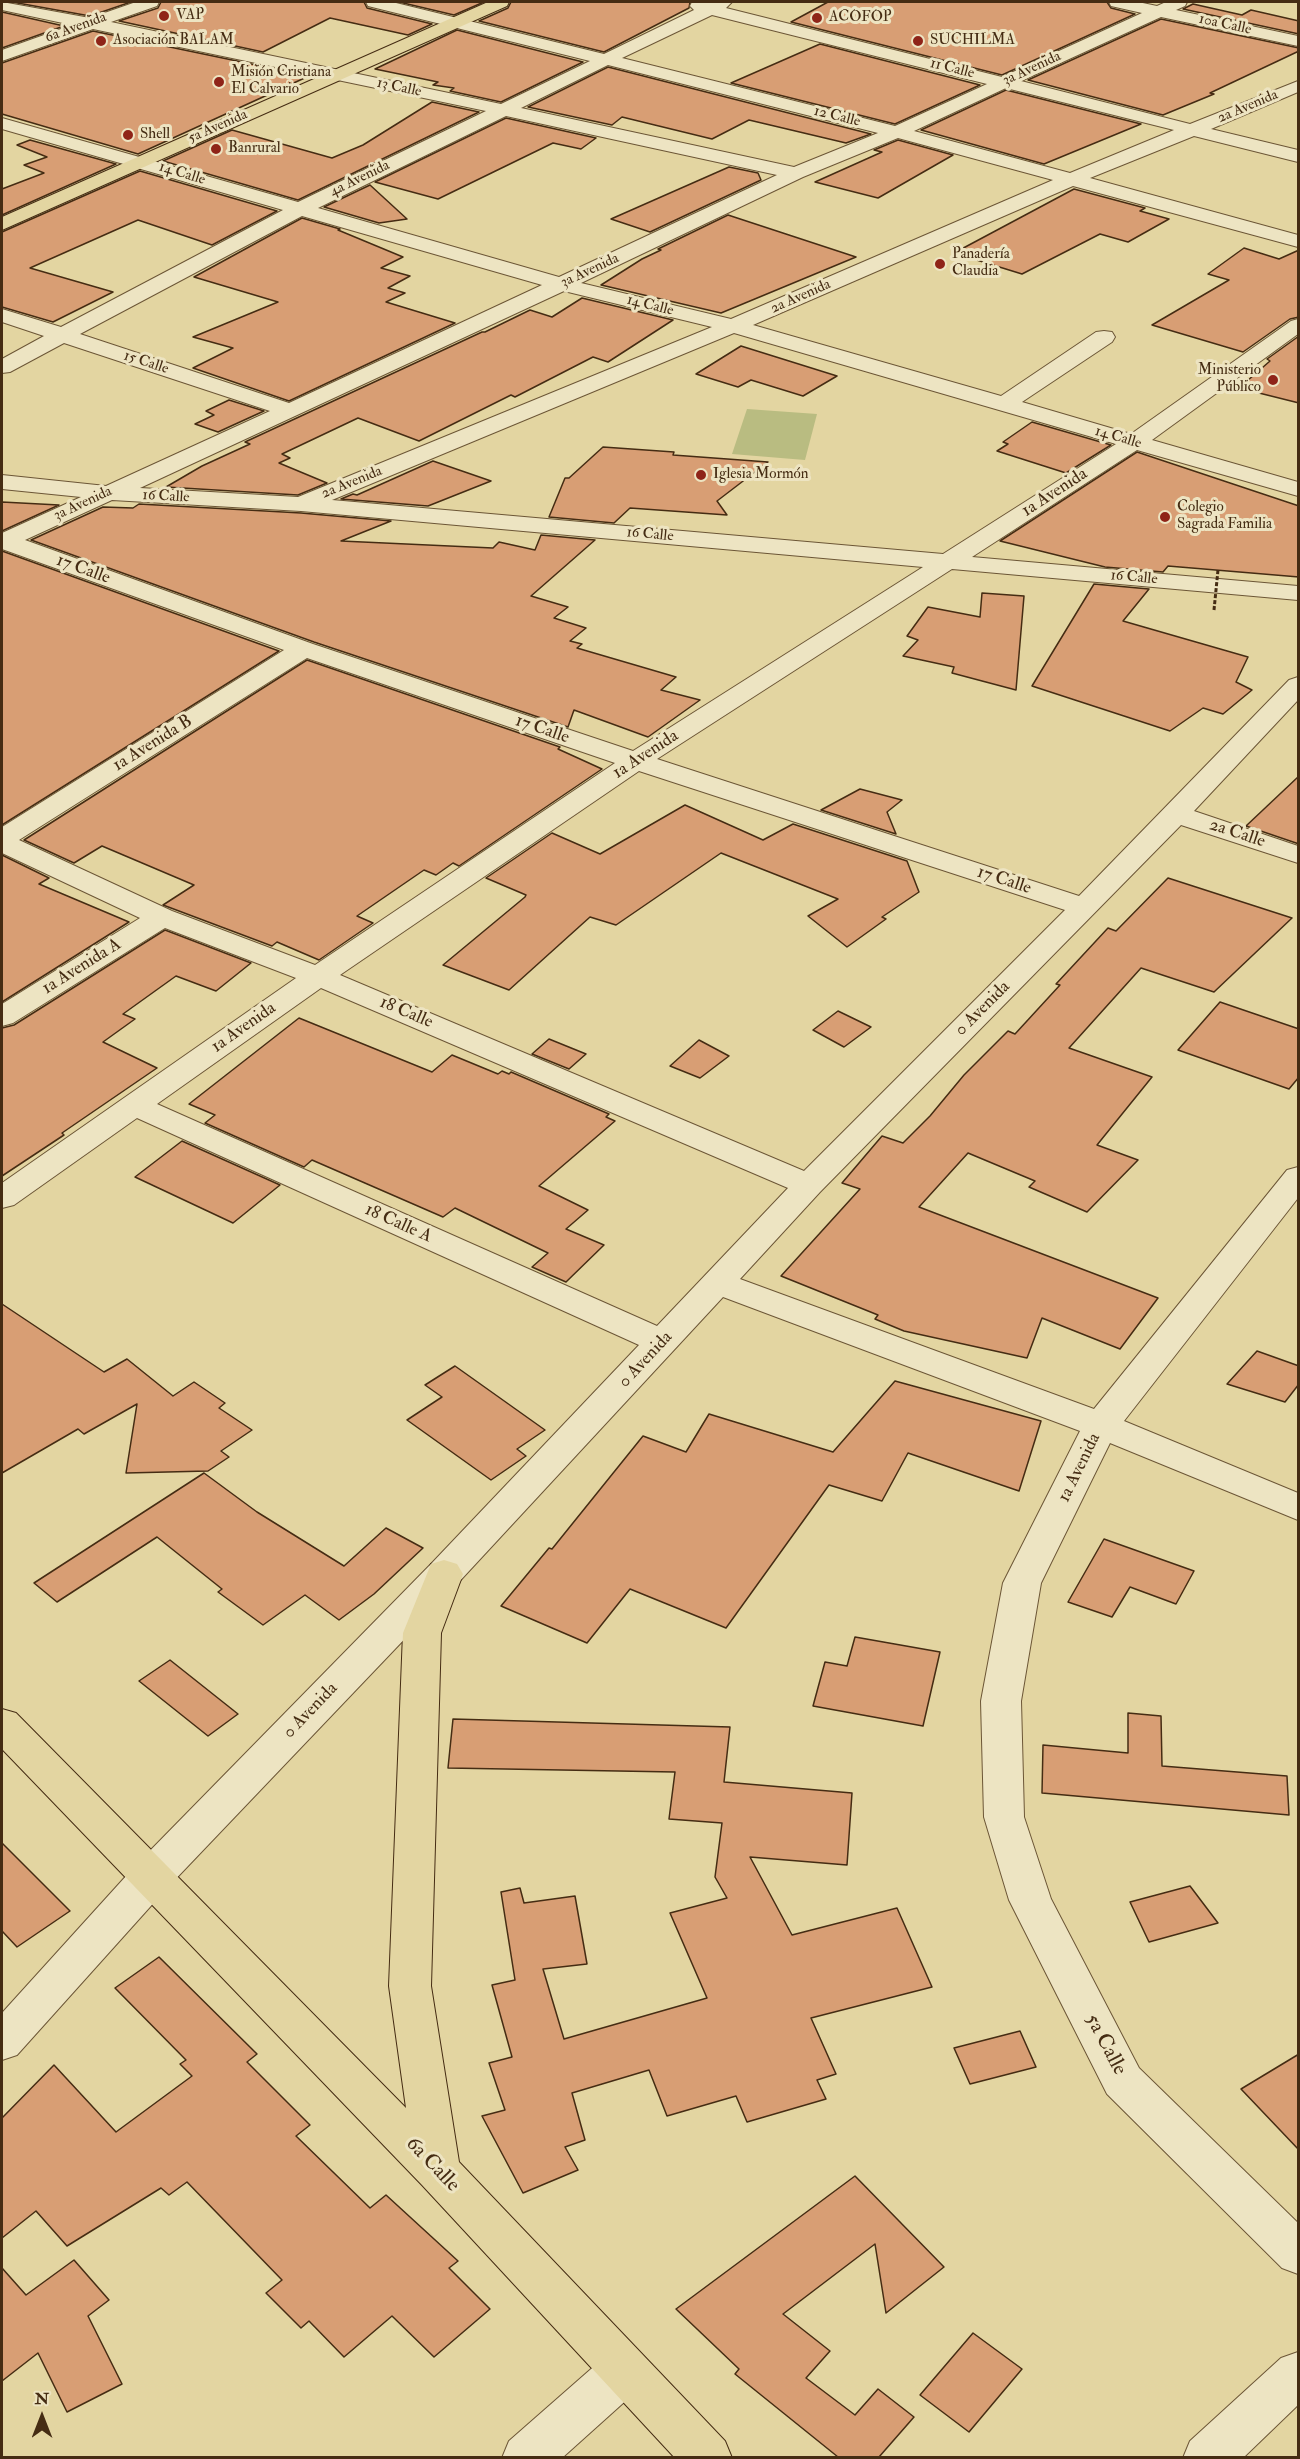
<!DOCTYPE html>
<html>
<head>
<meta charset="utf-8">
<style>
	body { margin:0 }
	#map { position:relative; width:1300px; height:2459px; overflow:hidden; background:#e3d5a1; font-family:"IM FELL Double Pica",serif }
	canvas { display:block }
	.frame { position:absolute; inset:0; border:3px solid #452c13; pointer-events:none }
	.north { position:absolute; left:12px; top:2387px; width:60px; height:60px; -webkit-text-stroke:4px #ede4c2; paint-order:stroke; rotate:0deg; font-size:16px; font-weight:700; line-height:24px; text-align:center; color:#452c13 }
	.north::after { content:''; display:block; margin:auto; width:21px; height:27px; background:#452c13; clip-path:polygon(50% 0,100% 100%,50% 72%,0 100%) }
</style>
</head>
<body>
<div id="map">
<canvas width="1300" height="2459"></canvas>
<div class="frame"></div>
<div class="north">N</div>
</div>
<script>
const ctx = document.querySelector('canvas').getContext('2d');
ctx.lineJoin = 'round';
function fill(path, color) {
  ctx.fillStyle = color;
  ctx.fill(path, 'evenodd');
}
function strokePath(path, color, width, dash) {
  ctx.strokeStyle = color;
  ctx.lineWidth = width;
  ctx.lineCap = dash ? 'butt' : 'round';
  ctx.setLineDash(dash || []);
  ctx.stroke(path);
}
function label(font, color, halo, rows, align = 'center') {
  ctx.font = font + ' "IM FELL Double Pica",serif';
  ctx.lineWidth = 6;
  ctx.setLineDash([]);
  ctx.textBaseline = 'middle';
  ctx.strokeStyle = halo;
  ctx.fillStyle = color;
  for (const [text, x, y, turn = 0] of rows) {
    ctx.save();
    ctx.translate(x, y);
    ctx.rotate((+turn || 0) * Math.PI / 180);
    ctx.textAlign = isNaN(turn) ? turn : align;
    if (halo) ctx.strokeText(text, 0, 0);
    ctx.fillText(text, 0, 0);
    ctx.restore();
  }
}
fill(new Path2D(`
	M747 409 817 414 805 460 732 454Z`), '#b9bc81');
const building = new Path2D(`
	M12 2H131L90 16Z
	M161 2H364L367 8 432 24 408 35 330 18 263 52 119 21 158 8Z
	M399 2H484L454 15Z
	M511 2H690L689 8 604 52 479 21 508 8Z
	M828 2H1107L1111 8 1135 14 1002 75 791 22Z
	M1193 4 1242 15 1251 10 1299 21V34L1183 9Z
	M2 12 64 26 2 48Z
	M1161 19 1299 48V51L1210 93 1214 94 1163 115 1028 80Z
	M457 30 583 62 501 102 450 91 454 88 433 85 438 82 375 69Z
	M93 31 309 76 138 154 2 114V63Z
	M820 44 980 85 895 124 731 83Z
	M608 67 871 134 846 143 749 120 712 139 622 117 612 125 528 107Z
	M1006 90 1141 124 1044 164 921 130Z
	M432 102 479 112 298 200 163 161 232 130 332 158 363 145Z
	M506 118 596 138 581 149 553 143 438 199 375 182Z
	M30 140 116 164 2 215V189L44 173 24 165 47 157 17 145Z
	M898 140 953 155 878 198 815 182 882 152 874 150Z
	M729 167 758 173 761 180 650 232 611 219Z
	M140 171 277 211 212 245 138 220 30 268 113 292 53 322 2 307V232Z
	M370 185 407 219 379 223 324 207Z
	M1074 189 1145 208 1140 211 1169 219 1128 242 1100 234 1022 274 954 253Z
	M728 215 856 257 721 313 601 285 642 259 661 250 658 249Z
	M302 218 340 229 338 230 403 257 381 268 410 276 388 288 405 293 386 302 455 323 289 401 193 368 233 348 193 337 278 302 194 277Z
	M1244 248 1279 259 1299 250V317L1290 319 1243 352 1152 325 1229 280 1208 274Z
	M582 298 673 320 608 362 593 357 515 397 511 395 419 441 358 418 282 454 290 458 279 463 327 483 298 495 166 487 202 466 250 444 245 442 482 332H485L530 310 552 317Z
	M1299 336V403L1239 388 1270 361 1267 359Z
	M741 346 837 376 803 396 751 380 738 387 696 374Z
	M229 400 264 411 218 432 195 424 214 415 206 411Z
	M1032 422 1111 445 1066 473 997 451 1008 444 1003 442Z
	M603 447 674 452 673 455 768 462 717 501 727 515 630 508 614 523 549 517 565 478H569Z
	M1137 452 1299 506V577L1168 566 1163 572 1105 567 1000 541Z
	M433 461 491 481 428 506 341 499 353 494 357 495Z
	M2 502 59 505 2 531Z
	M139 504 301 513 391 521 341 541 493 548 499 542 535 550 541 535 595 540 531 596 568 607 554 618 586 628 570 641 582 644 577 648 676 677 661 690 700 700 648 737 574 710 568 727 314 642 31 540 103 507 133 508Z
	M2 551 279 651 2 825Z
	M1094 584 1149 589 1123 621 1248 657 1236 682 1252 690 1223 714 1203 708 1170 731 1032 686Z
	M982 593 1024 596 1016 690 952 673 954 667 903 656 918 640 907 636 928 607 980 617Z
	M307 660 560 747 558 749 602 769 459 866 453 863 436 875 424 870 357 916 373 923 319 960 277 942 272 946 163 905 194 885 102 846 74 863 24 840Z
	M1299 776V844L1246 826Z
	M860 789 902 800 887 812 896 834 821 810Z
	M685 805 763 840 793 824 907 861 919 892 882 917 886 919 847 947 808 916 838 899 721 853 616 925 590 917 509 990 443 965 525 897 526 895 486 878 552 833 600 854Z
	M2 855 49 878 39 884 129 922 2 1002Z
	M1168 878 1292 918 1214 992 1141 968 1069 1048 1152 1077 1097 1145 1138 1160 1087 1212 1029 1187 1035 1181 968 1153 919 1207 1158 1298 1120 1349 1042 1318 1027 1358 904 1331 875 1319 878 1315 781 1276 860 1189 842 1183 882 1136 903 1143 930 1116 964 1075 1008 1031 1015 1034 1060 985 1056 984 1108 928 1116 931Z
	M165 930 251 963 216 991 176 976 123 1014 135 1019 103 1042 157 1068 62 1133 64 1135 2 1176V1028L14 1025Z
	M1220 1002 1299 1029V1077L1289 1089 1178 1050Z
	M838 1011 871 1027 844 1047 813 1030Z
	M299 1018 432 1072 452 1055 498 1074 502 1071 509 1074 511 1072 609 1114 606 1117 615 1121 539 1186 588 1210 566 1229 604 1245 566 1282 532 1267 548 1253 455 1208 443 1217 312 1160 304 1167 205 1123 215 1115 189 1104Z
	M549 1039 586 1054 569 1069 532 1054Z
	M699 1040 729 1056 700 1078 670 1066Z
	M182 1141 280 1185 233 1223 135 1177Z
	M2 1304 104 1372 127 1359 173 1396 194 1382 225 1403 219 1408 252 1430 221 1451 229 1457 208 1471 126 1473 137 1404 84 1434 78 1429 2 1473Z
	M1257 1351 1299 1366V1384L1285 1402 1227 1384Z
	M455 1366 545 1430 517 1449 526 1456 491 1480 407 1420 442 1397 425 1385Z
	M895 1381 1041 1421 1019 1491 908 1453 882 1501 829 1485 726 1628 630 1589 587 1643 501 1606 549 1548 552 1549 643 1436 686 1452 709 1414 833 1452Z
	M204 1473 257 1512 344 1566 386 1528 423 1548 374 1594 339 1620 305 1595 263 1625 218 1592 222 1589 157 1537 57 1602 34 1583Z
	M1104 1539 1194 1571 1176 1604 1130 1587 1112 1617 1068 1602Z
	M855 1637 940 1652 923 1726 813 1706 825 1662 847 1666Z
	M170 1660 238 1714 208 1736 139 1681Z
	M1128 1713 1161 1716 1162 1766 1287 1776 1289 1815 1042 1793 1043 1745 1128 1753Z
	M453 1719 730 1727 724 1782 852 1793 847 1865 750 1857 792 1935 897 1908 932 1987 811 2018 836 2074 817 2080 826 2099 747 2122 736 2096 667 2116 649 2070 572 2093 585 2140 565 2147 578 2170 523 2193 482 2116 505 2110 489 2063 512 2057 492 1985 515 1980 501 1892 520 1888 524 1903 575 1896 587 1964 543 1969 564 2039 707 1998 670 1913 727 1898 715 1877 722 1823 669 1819 675 1772 448 1768Z
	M2 1843 70 1911 17 1947 2 1931Z
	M1190 1886 1218 1923 1149 1942 1130 1902Z
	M159 1957 257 2054 247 2062 310 2125 296 2136 370 2208 386 2195 458 2261 449 2268 490 2309 434 2357 392 2316 344 2357 309 2321 301 2328 266 2293 282 2280 187 2182 169 2195 161 2188 67 2246 36 2211 2 2238V2118L54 2065 116 2132 192 2076 180 2064 186 2060 115 1988Z
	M1020 2031 1036 2067 970 2084 954 2048Z
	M1299 2054V2150L1241 2089Z
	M855 2176 944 2267 886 2313 875 2244 783 2314 830 2351 806 2378 855 2415 878 2389 914 2417 879 2457H838L735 2374 739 2369 676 2309Z
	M74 2260 109 2300 88 2316 122 2384 67 2412 38 2353 2 2381V2268L26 2295Z
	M973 2333 1022 2369 969 2432 920 2395Z`);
fill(building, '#d89e74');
strokePath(building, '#452c13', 1.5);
const minor = new Path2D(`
	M2 2 90 18 136 2H159L157 6 111 22 501 104 590 61 368 6 366 2H392L604 54 694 10 690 6 692 2H732L726 8 1002 77 1142 13 1111 6 1109 2H1138L1157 6 1166 2H1187L1185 6 1176 10 1298 36V46L1161 17 1021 81 1190 124 1298 81V92L1211 129 1298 150V162L1194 136 1090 178 1298 235V247L1073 186 753 325 1001 396 1096 332 1104 331 1112 332 1115 337 1112 342 1022 402 1131 434 1291 321 1298 319V334L1152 440 1298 482V496L1137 450 972 557 1298 586V600L952 569 657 759 1079 896 1289 680 1298 677V700L1194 811 1298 846V863L1181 825 820 1192 740 1279 1094 1409 1287 1170 1298 1167V1198L1124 1421 1298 1493V1520L1110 1443 1041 1583 1021 1701 1024 1817 1051 1899 1139 2068 1298 2223V2274L1282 2268 1107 2094 1009 1900 984 1817 981 1701 1003 1583 1080 1431 723 1297 457 1584 167 1888 17 2055 2 2060V2013L137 1864 431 1564 639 1345 137 1118 14 1205 2 1208V1183L296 978 165 928 13 1023 2 1026V1004L140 918 2 853V827L284 650 2 549V533L81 497 2 489V475L106 486 270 411 64 343 10 372 2 373V359L44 336 2 322V309L61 327 283 210 2 129V118L298 202 486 111 93 29 2 61V50L72 25 2 10ZM712 15 987 84 895 126 622 58ZM608 65 878 133 794 167 521 108ZM1006 88 1174 130 1070 173 914 131ZM506 116 777 175 559 277 318 208ZM898 138 1053 180 731 319 581 283 803 177ZM302 216 542 285 289 403 80 334ZM564 291 712 327 298 497 140 488ZM734 333 1116 444 943 554 332 500ZM112 500 301 511 923 567 633 751 313 644 25 540ZM307 658 615 763 315 965 172 911 19 840ZM639 771 1065 910 804 1171 340 975ZM321 988 788 1188 657 1326 157 1104Z
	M624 2349 641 2355 648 2371 641 2387 562 2458H502L509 2441 607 2355Z
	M1298 2352V2405L1243 2458H1183L1190 2441 1281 2358Z`);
const major = new Path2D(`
	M488 2H509L507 6 2 230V217Z
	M444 1560 457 1564 463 1574 441 1633 431 1986 459 2162 725 2441 732 2458H675L422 2185 2 1749V1709L16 1713 406 2108 389 1986 403 1633 431 1564Z`);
strokePath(minor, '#6c5636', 2);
strokePath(major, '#452c13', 2);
fill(minor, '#ede4c2');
fill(major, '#e3d5a1');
strokePath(new Path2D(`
	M1214 610 1218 570`), '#452c13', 3, [4, 2]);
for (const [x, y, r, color] of [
	[164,16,6,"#8f2418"],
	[817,18,6,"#8f2418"],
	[101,41,6,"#8f2418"],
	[918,41,6,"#8f2418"],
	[219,82,6,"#8f2418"],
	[128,135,6,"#8f2418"],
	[216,149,6,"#8f2418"],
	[940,264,6,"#8f2418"],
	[1273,380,6,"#8f2418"],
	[701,475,6,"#8f2418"],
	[1165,517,6,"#8f2418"]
]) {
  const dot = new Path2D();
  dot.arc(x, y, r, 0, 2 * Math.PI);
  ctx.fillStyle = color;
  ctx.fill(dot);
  strokePath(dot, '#ede4c2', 2);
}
label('15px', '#452c13', '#ede4c2', [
	["VAP",176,16],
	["ACOFOP",829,18],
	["Asociación BALAM",113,41],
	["SUCHILMA",930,41],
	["Misión Cristiana",231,73],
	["El Calvario",231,90],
	["Shell",140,135],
	["Banrural",228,149],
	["Panadería",952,255],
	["Claudia",952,272],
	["Ministerio",1261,371,"right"],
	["Público",1261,388,"right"],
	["Iglesia Mormón",713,475],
	["Colegio",1177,508],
	["Sagrada Familia",1177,525]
], 'left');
label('15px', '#452c13', '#ede4c2', [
	["10a Calle",1225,25,12],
	["6a Avenida",76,28,-20],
	["11 Calle",952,69,14],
	["3a Avenida",1032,69,-25],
	["13 Calle",399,88,12],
	["2a Avenida",1248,107,-23],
	["12 Calle",837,117,14],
	["5a Avenida",218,127,-24],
	["14 Calle",182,174,17],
	["4a Avenida",360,179,-26],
	["3a Avenida",590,271,-25],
	["2a Avenida",801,297,-24],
	["14 Calle",650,306,14],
	["15 Calle",146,363,18],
	["14 Calle",1118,438,16],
	["2a Avenida",352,483,-22],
	["16 Calle",166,497,3],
	["3a Avenida",83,504,-25],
	["16 Calle",650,535,5],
	["16 Calle",1134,578,5]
]);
label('18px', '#452c13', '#ede4c2', [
	["1a Avenida",1055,493,-33],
	["17 Calle",83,570,20],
	["17 Calle",542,730,19],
	["1a Avenida B",153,744,-32],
	["1a Avenida",646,755,-33],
	["2a Calle",1237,834,18],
	["17 Calle",1004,881,18],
	["1a Avenida A",82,967,-32],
	["0 Avenida",983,1009,-45],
	["18 Calle",406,1013,23],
	["1a Avenida",244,1028,-35],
	["18 Calle A",398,1224,24],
	["0 Avenida",646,1360,-47],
	["1a Avenida",1080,1468,-64],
	["0 Avenida",311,1711,-46]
]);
label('21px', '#452c13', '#ede4c2', [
	["5a Calle",1105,2045,62],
	["6a Calle",432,2165,46]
]);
</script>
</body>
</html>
